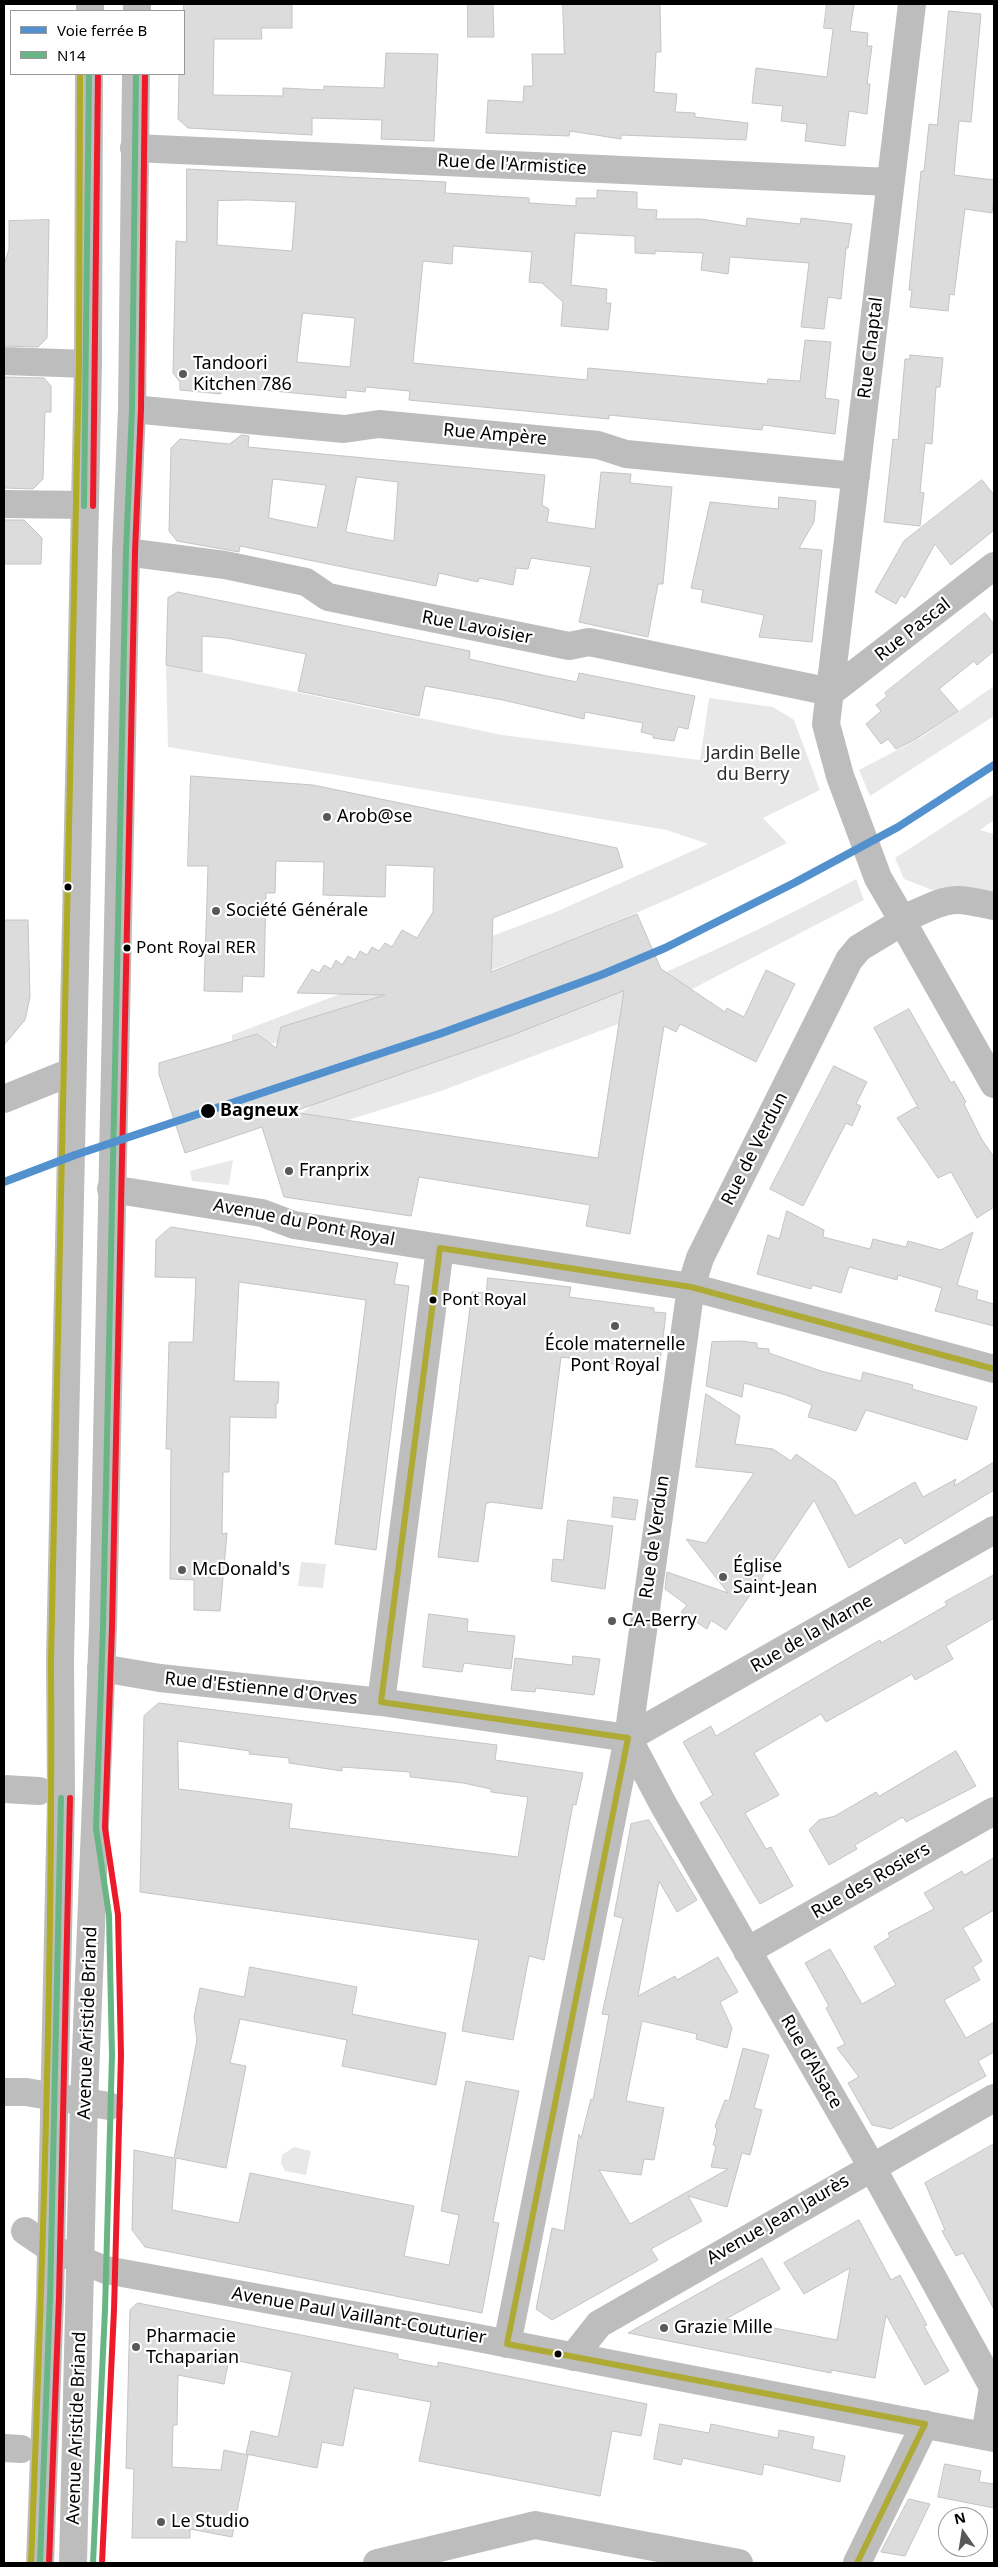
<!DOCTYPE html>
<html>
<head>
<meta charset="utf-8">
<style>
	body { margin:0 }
	#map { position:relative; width:998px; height:2567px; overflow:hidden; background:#fff; font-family:"Noto Sans",sans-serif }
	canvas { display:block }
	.frame { position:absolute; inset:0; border:5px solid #000; pointer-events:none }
	.legend { position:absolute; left:10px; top:10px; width:175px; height:65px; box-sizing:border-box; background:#fff; border:1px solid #999; margin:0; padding:6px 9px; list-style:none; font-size:15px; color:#000 }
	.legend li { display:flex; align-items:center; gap:10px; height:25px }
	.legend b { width:25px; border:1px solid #999 }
	.north { position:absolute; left:938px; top:2507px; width:50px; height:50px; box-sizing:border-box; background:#fff; border:1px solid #999; border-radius:50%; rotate:347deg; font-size:14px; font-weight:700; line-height:20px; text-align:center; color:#000 }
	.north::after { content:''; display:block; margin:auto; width:18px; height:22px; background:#595959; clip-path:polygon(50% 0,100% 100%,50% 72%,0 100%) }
</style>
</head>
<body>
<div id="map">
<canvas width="998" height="2567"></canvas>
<div class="frame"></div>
<ul class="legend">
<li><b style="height:6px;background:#5291ce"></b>Voie ferrée B</li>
<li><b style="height:6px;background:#68b685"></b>N14</li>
</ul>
<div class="north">N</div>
</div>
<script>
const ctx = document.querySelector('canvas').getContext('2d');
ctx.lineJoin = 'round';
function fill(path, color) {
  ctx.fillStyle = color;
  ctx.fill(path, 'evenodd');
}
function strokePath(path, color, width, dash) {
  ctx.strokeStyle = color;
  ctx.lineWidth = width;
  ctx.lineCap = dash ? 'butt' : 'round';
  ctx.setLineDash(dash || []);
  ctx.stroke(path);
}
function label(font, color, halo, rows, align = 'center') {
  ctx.font = font + ' "Noto Sans",sans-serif';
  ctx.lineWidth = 4.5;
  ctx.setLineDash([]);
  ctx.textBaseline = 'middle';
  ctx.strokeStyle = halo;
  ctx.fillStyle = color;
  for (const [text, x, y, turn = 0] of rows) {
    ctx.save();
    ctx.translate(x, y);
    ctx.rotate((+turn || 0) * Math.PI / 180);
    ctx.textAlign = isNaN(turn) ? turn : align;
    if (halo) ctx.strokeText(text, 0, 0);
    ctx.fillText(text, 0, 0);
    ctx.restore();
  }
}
fill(new Path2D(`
	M166 665 502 735 700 760 709 698 773 707 794 720 820 790 763 818 787 843C622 927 448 989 271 1044L257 1034 232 1042V1035L558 911 708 844 667 830 168 747Z
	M994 686V716L870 796 859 770 920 738Z
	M994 794V820L980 830 994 834V897L973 893 932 890 904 879 895 858Z
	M856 879 864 900 642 1015 441 1091 268 1145 262 1130 301 1113 317 1102C503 1042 684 973 856 879Z
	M233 1160 229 1185 192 1181 190 1171Z
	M301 1562 326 1564 323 1588 298 1586Z
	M294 2147 311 2151 306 2175 285 2171 281 2163 282 2155Z`), '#e8e8e8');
const building = new Path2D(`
	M184 4H292V28H261L262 39H214L213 95 283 96V88L324 90V86L384 88 386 53 438 54 434 141 381 139 382 120 312 118V135L188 128 178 119 179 74H184Z
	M468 4H493L494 37H468Z
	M563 4H660L661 52H656L654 92 677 94 675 112 695 113V117L748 123 746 140 621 135V139L570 131 569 136 486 133 488 100 523 102 524 86H533L532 54H564Z
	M827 4H854L850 31 868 33 867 46H872L867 84H870L867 114 849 111 845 146 805 141 807 124 781 121 783 106 752 103 756 68 827 77 833 29 824 28Z
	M949 11 981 14 971 122 959 121 954 175 994 180V196L992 213 965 209 954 295 950 294 948 311 910 307 912 290H909L921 171H924L929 124 937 125Z
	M187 169 446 182 445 193 529 198V203L576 206V198H597V190L637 192V209L657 210 656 219H701L746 226 747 218 800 224 801 218 852 224 848 248H846L841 299 828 297 824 329 801 327 809 263 730 257 728 274 701 270 703 253 655 251V254L635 253V236L575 233 571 285 607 289 606 303H611L608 330 561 326 563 302 542 283 529 282 532 252 453 246 452 264 423 261 413 363 587 380 588 368 767 384 768 379 800 381 805 340 831 342 825 398 839 400 835 434 763 425 762 430 609 415V419L409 400 410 391 366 387 365 392 346 390V398L221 386V394L180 390V382L173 373 176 241 186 242ZM248 200 296 202 292 251 217 245 218 201ZM303 313 355 318 350 367 297 362Z
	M49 220 47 338 38 347 4 346V265L9 249V221Z
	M910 355 943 358 940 387H936L932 444 925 443 920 492 924 493 920 526 884 522 893 439 898 440 905 359H910Z
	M4 377 44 378 51 386V412H45L43 479 33 489 4 488Z
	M242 435 249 436 248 447 545 475 542 505 549 509 547 522 595 529 601 472 631 474 630 483 672 487 663 584H658L648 637 579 622 591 567 531 558 528 569 516 568 513 585 479 578 478 582 439 573 436 586 240 546 239 552 177 541 169 531 171 448 180 439 229 444ZM357 477 398 482 394 541 346 532ZM273 479 326 485 317 528 269 518Z
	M982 480 994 495V530L951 565 935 544 905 598 901 595 896 604 875 592 904 541Z
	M779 497 816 501 814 522 799 548 822 550 812 642 759 637 764 615 701 602 703 590 691 588 710 502 778 509Z
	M4 520H24L42 538 41 564H4Z
	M178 592 470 651 469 659 547 676 577 682 579 673 695 696 688 729 678 727 674 741 653 738V735L641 732 643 723 585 712 584 719 503 700 425 686 419 716 298 691 306 654 226 638 202 636V672L166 665 168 598Z
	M985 613 994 624V651L977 665 974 661 939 689 958 711 916 739 896 749 888 739 881 744 866 724 881 711 876 705 887 696 885 693Z
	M191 776 313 785 617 848 623 867 493 918 491 972 637 914 661 969 725 1012 727 1008 744 1017 766 970 795 984 756 1062 680 1024 676 1032 664 1026 630 1234 586 1226 590 1205 419 1177 411 1216 284 1197 262 1127 185 1153 159 1074V1063L257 1034 276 1048 281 1027 385 995 297 993 312 969 319 973 324 965 331 969 336 960 342 965 348 956 355 960 360 951 367 955 372 947 379 951 385 943 392 947 402 930 417 938 433 912 434 867 386 865 385 897 323 895 324 862 276 861 275 893H266L264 977 243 976 242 992 204 991 208 866H188ZM624 991 598 1158 292 1112 510 1036Z
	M4 920H28L30 997 25 1020 4 1045Z
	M909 1009 951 1083 954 1081 966 1102 964 1104 982 1140 994 1157V1207L977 1218 951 1172 938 1178 897 1118 916 1107 919 1109 874 1028Z
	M834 1066 867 1082 856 1104 861 1106 852 1126 846 1123 803 1206 770 1189Z
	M787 1211 824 1230 823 1237 870 1249 873 1239 906 1247 908 1241 941 1250 973 1232 957 1285 978 1291 976 1299 994 1304V1326L935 1311 942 1288 898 1275 897 1280 849 1267 841 1293 812 1285 811 1289 757 1274 768 1235 779 1239Z
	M171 1227 398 1263 394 1284 409 1286 376 1550 335 1544 366 1300 239 1282 234 1381 279 1382 278 1403 276 1404V1418L230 1417 229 1472H223L222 1534 227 1533 220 1611 194 1610V1580L170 1579 171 1449H166L169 1342H193L196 1278 155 1277 156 1240Z
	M488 1278 571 1287 569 1297 654 1308V1312L666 1313 659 1370 561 1357 542 1509 491 1502 486 1504 478 1562 438 1557 472 1292 486 1293Z
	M741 1341 757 1343V1348L769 1349V1353L821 1371 861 1381 863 1372 913 1385 912 1389 977 1407 967 1440 866 1410 856 1431 808 1417 812 1405 786 1395 744 1383 742 1397 706 1386 712 1342Z
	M706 1394 740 1416 735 1444 773 1449 791 1461 796 1454 835 1481 855 1516 915 1482 923 1497 956 1479 954 1486 994 1462V1490L905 1544 901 1537 849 1568 814 1500 761 1579 769 1589 752 1592 726 1630 711 1620 707 1629 681 1612 687 1605 665 1589 667 1572 728 1593 686 1539 706 1543 754 1473 696 1467Z
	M614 1497 638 1500 635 1520 612 1517Z
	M568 1520 613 1526 605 1589 551 1581 553 1559 563 1560Z
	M994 1575V1618L946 1646 953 1659 915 1680 912 1674 826 1722 821 1714 754 1753 779 1795 745 1813 766 1849 771 1847 793 1886 760 1904 700 1803 713 1795 683 1742 711 1726 716 1736 850 1657 880 1640 881 1643 947 1605 945 1602Z
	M429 1614 468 1619 467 1631 515 1636 511 1669 464 1663 462 1672 423 1667Z
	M573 1656 600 1659 594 1695 536 1688 535 1692 511 1690 515 1658 572 1665Z
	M159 1703 497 1745 495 1760 583 1773 576 1805 573 1804 544 1960 529 1956 513 2040 462 2031 479 1940 140 1892 144 1716ZM178 1741 250 1751 249 1754 289 1758V1763L342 1771V1767L410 1772V1777L463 1783 491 1789V1792L528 1797 518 1857 289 1828 292 1804 179 1789Z
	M956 1751 976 1786 906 1822 903 1817 855 1845 857 1849 829 1865 809 1830 819 1820 835 1816 876 1792 879 1796Z
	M649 1820 697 1900 677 1912 659 1881 638 1996 675 1976 677 1980 718 1957 738 1992 720 2002 732 2028 727 2048 696 2039 697 2034 642 2021 626 2101 664 2108 654 2160 644 2159 641 2175 599 2170 630 2224 728 2169 711 2167 716 2146 713 2145 717 2130 715 2126 725 2100 729 2101 743 2048 769 2055 754 2108 762 2110 750 2155 742 2153 727 2207 688 2196 702 2221 651 2249 658 2260 552 2320 536 2309 552 2228 564 2231 579 2134 581 2138 591 2099 593 2100 609 2015 602 2014 623 1918 614 1916 631 1824Z
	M994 1858V1910L963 1928 982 1961 973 1967 980 1980 944 2000 966 2038 994 2022V2052L978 2061 986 2076 891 2129 872 2125 848 2083 859 2077 837 2048 845 2044 826 2008 829 2006 805 1963 830 1949 862 2004 896 1985 874 1947 890 1937 888 1933 934 1909 924 1893 962 1871 964 1875Z
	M250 1967 357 1987 352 2014 446 2033 436 2085 342 2066 347 2040 240 2019 230 2063 246 2066 226 2168 176 2158 172 2210 239 2223 250 2173 414 2206 404 2256 449 2265 459 2215 441 2211 466 2081 519 2091 493 2222 499 2223 482 2313 145 2247 132 2230 134 2150 174 2158 197 2040 194 2017 200 1988 244 1997Z
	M994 2144V2309L963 2253 956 2256 942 2231 945 2230 925 2183Z
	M859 2220 891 2280 900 2275 927 2325 924 2326 949 2371 925 2385 886 2315 875 2378 831 2370V2373L628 2333 762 2258 780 2289 726 2319 837 2340 850 2268 804 2294 784 2263Z
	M138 2303 398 2354V2359L438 2367V2362L647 2404 641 2436 612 2431 600 2496 419 2461 431 2402 354 2388 343 2446 322 2442 317 2468 246 2454 251 2431 278 2437 292 2372 229 2359 224 2384 178 2375 177 2425H173L172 2467 221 2470 224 2450 248 2455 232 2537 190 2529V2538H132L134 2469 126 2468 130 2310Z
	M660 2424 709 2433 711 2424 778 2438 779 2430 814 2437 812 2449 845 2456 840 2482 764 2464 762 2475 683 2458 681 2465 654 2459Z
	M945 2464 981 2471 979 2482 994 2484V2508L938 2497Z
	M909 2499 930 2504 905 2556 881 2552Z`);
fill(building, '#dcdcdc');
strokePath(building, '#c4c4c4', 1);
strokePath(new Path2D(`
	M134 148 890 182
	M4 361 88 364
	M132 409 344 429 379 424 598 445 626 454 856 476
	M4 504 84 505
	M126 552 225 565 306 582 328 597 569 646 589 642 831 692
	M831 692 994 566
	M896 909 878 878 840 776 826 724 912 4
	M912 915C951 897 952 897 994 906
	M907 930 994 1084
	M4 1099 71 1072
	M111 1189 262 1213 294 1225 691 1287 994 1369
	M101 1668 160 1678 381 1702 628 1738
	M381 1702 440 1248
	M628 1738 663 1804 864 2153 993 2387
	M628 1738 994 1530
	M4 1789 39 1791
	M747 1951 994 1811
	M4 2092H26L109 2106
	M25 2231 50 2248 106 2270 473 2337 994 2438
	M507 2344 628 1738 691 1287 700 1258 849 960 859 948 892 928
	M573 2357 599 2324 994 2098
	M985 2436 993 2387
	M4 2448 21 2449
	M377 2563 535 2525 739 2563
	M857 2563 925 2424`), '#bdbdbd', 28);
strokePath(new Path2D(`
	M90 11V4
	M137 11V4
	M40 2563 50 2298 61 1798 60 1659 88 364 89 74
	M73 2563 84 2102 103 1627 126 552 132 409 136 74`), '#bdbdbd', 28);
strokePath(new Path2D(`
	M84 506 89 74
	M40 2563 50 2298 61 1798
	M93 2563 105 2310 112 2055 109 1915 96 1828 103 1627 126 552 132 409 136 74`), '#68b685', 6);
strokePath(new Path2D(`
	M93 506 98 74
	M49 2563 59 2298 70 1798
	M102 2563 114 2310 121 2055 118 1915 105 1828 112 1627 135 552 141 409 145 74`), '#ed1b29', 6);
strokePath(new Path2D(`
	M31 2563C43 2262 53 1960 51 1659L79 364 80 74`), '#afab25', 6);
strokePath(new Path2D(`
	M857 2563 925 2424 507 2344 628 1738 381 1702 440 1248 691 1287 994 1369`), '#aeaa36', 6);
strokePath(new Path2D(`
	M4 1182 75 1155 442 1033 601 975 665 948 794 883 898 827 994 765`), '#5291ce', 8);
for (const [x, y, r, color] of [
	[183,374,5,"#595959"],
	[327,817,5,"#595959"],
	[68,887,4.5,"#000"],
	[216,911,5,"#595959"],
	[127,948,4.5,"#000"],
	[208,1111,8,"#000"],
	[289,1171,5,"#595959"],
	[433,1300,4.5,"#000"],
	[615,1326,5,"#595959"],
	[182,1570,5,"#595959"],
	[723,1577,5,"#595959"],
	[612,1621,5,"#595959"],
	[664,2328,5,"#595959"],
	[136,2347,5,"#595959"],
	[558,2354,4.5,"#000"],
	[161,2522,5,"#595959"]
]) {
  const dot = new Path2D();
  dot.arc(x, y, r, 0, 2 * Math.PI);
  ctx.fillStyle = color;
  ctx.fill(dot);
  strokePath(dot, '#fff', 2);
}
label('17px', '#000', '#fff', [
	["Pont Royal RER",136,948],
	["Pont Royal",442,1300]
], 'left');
label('18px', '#000', '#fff', [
	["Rue de l'Armistice",512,165,3],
	["Rue Chaptal",871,348,-83],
	["Rue Ampère",495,435,5],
	["Rue Lavoisier",477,628,11],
	["Rue Pascal",913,630,-38],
	["Rue de Verdun",755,1149,-63],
	["Avenue du Pont Royal",304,1223,11],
	["Rue de Verdun",655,1537,-82],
	["Rue de la Marne",812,1634,-30],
	["Rue d'Estienne d'Orves",261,1689,6],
	["Rue des Rosiers",871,1881,-30],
	["Avenue Aristide Briand",88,2023,-88],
	["Rue d'Alsace",811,2062,60],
	["Avenue Jean Jaurès",778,2220,-30],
	["Avenue Paul Vaillant-Couturier",359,2316,10],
	["Avenue Aristide Briand",77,2428,-88]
]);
label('18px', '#000', '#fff', [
	["Tandoori",193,364],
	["Kitchen 786",193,385],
	["Arob@se",337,817],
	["Société Générale",226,911],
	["Franprix",299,1171],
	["École maternelle",615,1345,"center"],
	["Pont Royal",615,1366,"center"],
	["Église",733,1567],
	["Saint-Jean",733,1588],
	["McDonald's",192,1570],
	["CA-Berry",622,1621],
	["Grazie Mille",674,2328],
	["Pharmacie",146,2337],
	["Tchaparian",146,2358],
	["Le Studio",171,2522]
], 'left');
label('18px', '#2d2d2d', '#fff', [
	["Jardin Belle",753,754],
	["du Berry",753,775]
]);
label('bold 18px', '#000', '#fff', [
	["Bagneux",220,1111]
], 'left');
</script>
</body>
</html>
